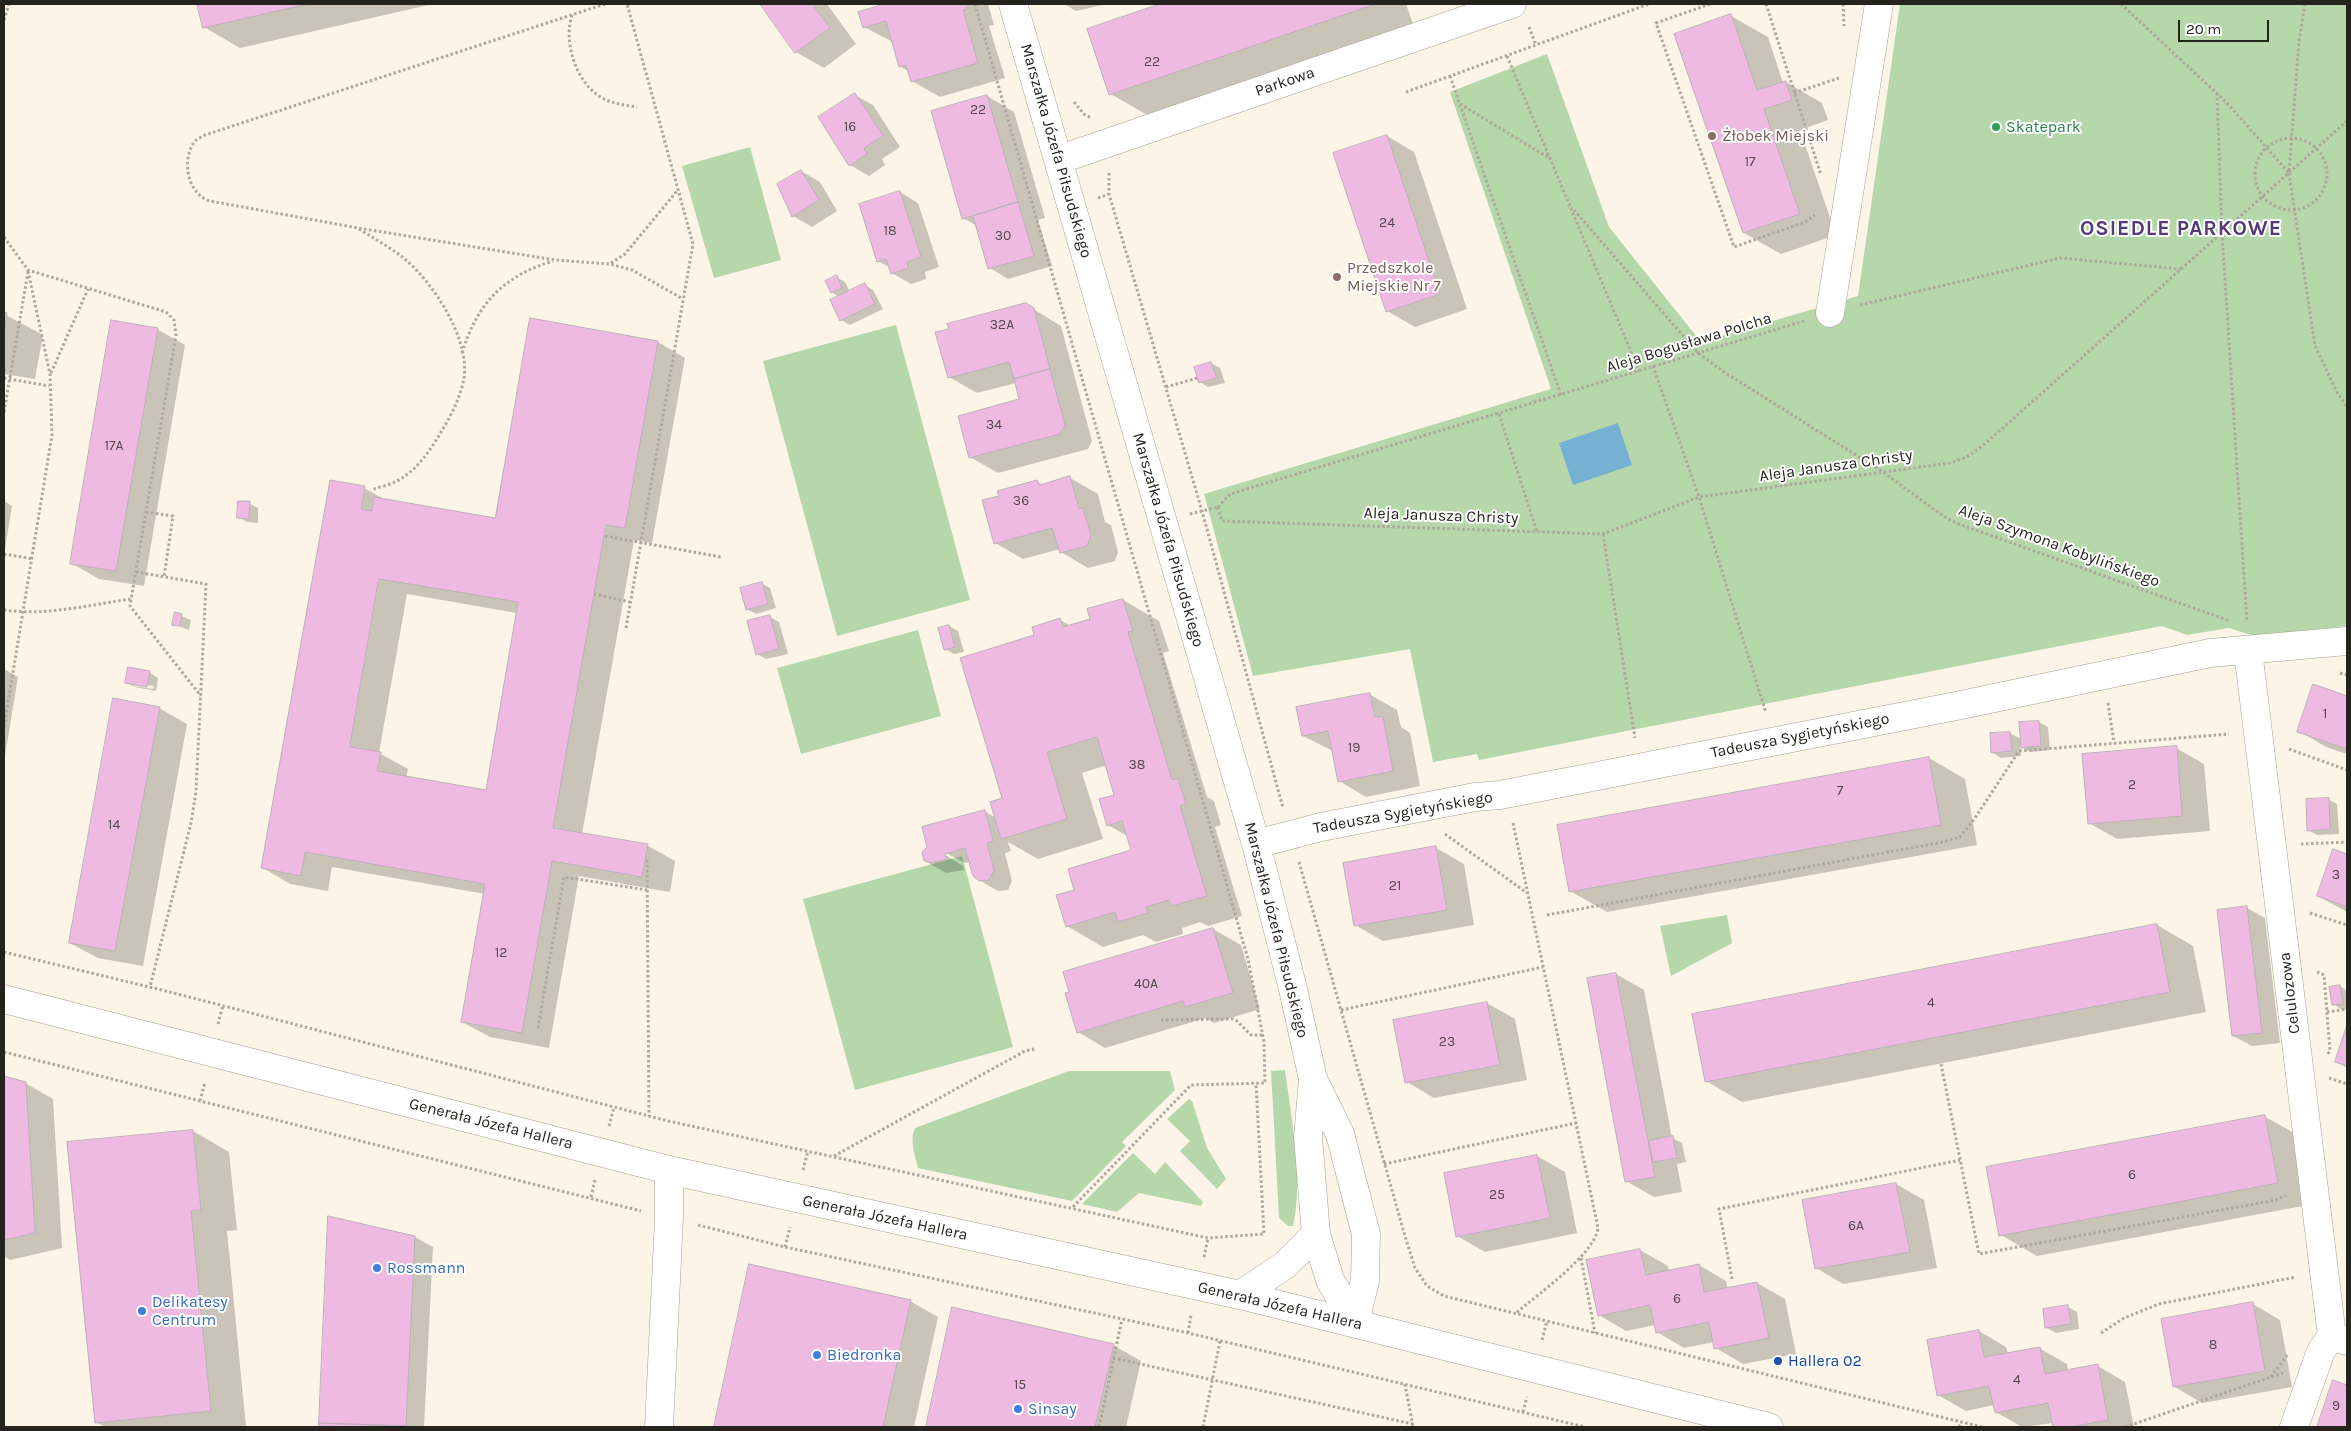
<!DOCTYPE html>
<html>
<head>
<meta charset="utf-8">
<style>
	body { margin:0 }
	#map { position:relative; width:2351px; height:1431px; overflow:hidden; background:#fcf4e7; font-family:Karla,sans-serif }
	canvas { display:block }
	.frame { position:absolute; inset:0; border:5px solid #25231e; pointer-events:none }
	.scale { position:absolute; left:2178px; top:20px; width:91px; height:22px; box-sizing:border-box; border:2px solid #25231e; border-top:0; padding-left:6px; font-size:15px; line-height:18px; white-space:nowrap; color:#25231e; -webkit-text-stroke:4px #fff; paint-order:stroke }
</style>
</head>
<body>
<div id="map">
<canvas width="2351" height="1431"></canvas>
<div class="frame"></div>
<div class="scale">20 m</div>
</div>
<script>
const ctx = document.querySelector('canvas').getContext('2d');
ctx.lineJoin = 'round';
function fill(path, color) {
  ctx.fillStyle = color;
  ctx.fill(path, 'evenodd');
}
function strokePath(path, color, width, dash) {
  ctx.strokeStyle = color;
  ctx.lineWidth = width;
  ctx.lineCap = dash ? 'butt' : 'round';
  ctx.setLineDash(dash || []);
  ctx.stroke(path);
}
function label(font, color, halo, rows, align = 'center') {
  ctx.font = font + ' Karla,sans-serif';
  ctx.lineWidth = 4;
  ctx.setLineDash([]);
  ctx.textBaseline = 'middle';
  ctx.strokeStyle = halo;
  ctx.fillStyle = color;
  for (const [text, x, y, turn = 0] of rows) {
    ctx.save();
    ctx.translate(x, y);
    ctx.rotate((+turn || 0) * Math.PI / 180);
    ctx.textAlign = isNaN(turn) ? turn : align;
    if (halo) ctx.strokeText(text, 0, 0);
    ctx.fillText(text, 0, 0);
    ctx.restore();
  }
}
fill(new Path2D(`
	M1900 4H2347V626L2254 636 2229 628 2187 635 2162 626 1479 760 1477 754 1433 762 1410 649 1253 676 1204 494 1551 389 1450 92 1547 54 1609 227 1701 342 1858 296Z
	M750 147 781 260 714 278 682 166Z
	M896 325 970 600 837 636 763 361Z
	M918 630 941 716 801 754 777 668Z
	M962 856 1013 1047 855 1090 803 899Z
	M1727 915 1732 943 1671 976 1660 926Z
	M1285 1070C1291 1116 1304 1182 1293 1226H1288L1279 1218 1271 1071Z
	M1069 1071H1170L1175 1090 1122 1142 1126 1146 1072 1201 918 1168C915 1155 909 1140 915 1128Z
	M1189 1099 1192 1101 1207 1148 1226 1179 1217 1189 1180 1151 1190 1141 1167 1119Z
	M1133 1153 1155 1174 1165 1162 1203 1202 1201 1206 1139 1193 1117 1212 1082 1204Z`), '#b6d7aa');
fill(new Path2D(`
	M1618 423 1632 465 1573 485 1559 443Z`), '#75b1d2');
fill(new Path2D(`
	M199 4H433L240 48 204 27Z
	M762 4H827L856 44 824 68 796 52Z
	M890 4H988L994 25 989 26 1005 78 940 97 912 81 909 72 900 66 893 42 864 27 860 12Z
	M1064 4H1107L1076 11Z
	M1163 4H1406L1413 24 1147 115 1111 94 1088 30Z
	M1731 16 1768 37 1783 83 1786 82 1822 103 1828 120 1800 130 1836 235 1781 254 1744 233Z
	M855 95 873 105 900 147 882 159 885 165 869 176 850 165Z
	M987 96 1014 112 1045 218 1038 220 1052 266 1008 279 990 268 977 226 963 218Z
	M1387 136 1414 152 1467 309 1415 327 1387 311Z
	M801 171 820 182 837 211 812 227 793 216Z
	M900 192 918 203 939 267 925 272 926 279 911 284 892 273 891 268 878 261Z
	M836 277 845 282 850 292 865 285 873 290 883 309 850 325 841 320 839 297 832 292Z
	M1025 304 1061 326 1092 441 1088 449 998 473 970 457 1021 400 1016 383 977 393 949 377Z
	M4 314 43 335 35 379 4 374Z
	M157 329 185 345 144 586 99 579 71 563Z
	M658 342 685 358 652 543 634 540 582 834 648 846 675 861 670 892 579 876 549 1048 490 1037 462 1022 485 894 332 867 328 891 290 884 263 868 364 488 386 500 496 520ZM407 594 517 613 487 792 406 778 408 769 379 753Z
	M1211 363 1220 368 1225 383 1208 387 1200 382Z
	M1070 478 1098 494 1105 522 1111 525 1118 552 1115 561 1088 568 1061 552 1060 549 1023 559 995 543 1000 497 1037 481 1043 485Z
	M4 501 12 506 5 549H4Z
	M249 503 258 508V523L247 522 239 517Z
	M761 583 770 588 776 608 756 614 747 609Z
	M1123 600 1159 621 1169 651 1163 653 1207 797 1214 801 1221 825 1215 827 1242 916 1208 926 1200 922 1182 928 1183 934 1156 942 1143 935 1103 947 1067 926 1075 891 1133 851 1129 837 1108 825 1116 796 1107 765 1082 773 1103 839 1038 859 1008 842 1011 851 1005 853 1012 881 1008 890 998 891 979 880 970 862 965 863 944 852V854L963 866 964 870 946 873 927 862 923 857 924 851 984 811 996 818 1003 799 1036 636 1060 620 1071 626 1092 620Z
	M176 614 191 620 189 630 173 624Z
	M770 617 779 622 788 654 766 659 757 654Z
	M949 626 958 631 964 652 954 654 945 649Z
	M4 669 18 677 4 762Z
	M149 672 158 678 156 691 135 687 126 682ZM134 683 154 686 153 689 134 686Z
	M2314 686 2347 697V754L2326 747 2299 731Z
	M1369 694 1397 710 1401 727 1410 733 1420 786 1366 797 1339 781 1333 751 1303 736Z
	M159 708 187 724 143 966 98 958 70 943Z
	M2039 722 2048 727 2050 750 2031 752 2020 746 2021 756 2001 758 1993 753 1991 734 2010 733 2021 739Z
	M2176 748 2204 764 2210 831 2117 839 2089 823Z
	M1929 758 1965 779 1977 845 1607 912 1570 891Z
	M2328 799 2337 804 2339 834 2317 835 2308 830Z
	M1436 848 1464 864 1474 925 1383 941 1355 925Z
	M2333 851 2347 855V912L2318 896Z
	M2247 908 2265 918 2280 1043 2252 1046 2233 1036Z
	M2157 925 2193 946 2206 1012 1742 1102 1706 1081Z
	M1213 929 1241 945 1260 1009 1214 1023 1206 1018 1105 1048 1078 1032Z
	M1616 974 1644 990 1672 1138 1682 1143 1686 1162 1677 1164 1682 1192 1654 1197 1626 1181 1588 979Z
	M2340 986 2347 991V1009L2342 1010 2334 1004Z
	M1487 1003 1515 1019 1527 1080 1434 1098 1407 1082 1395 1021Z
	M2347 1029V1068L2337 1062Z
	M4 1078 25 1083 53 1099 62 1248 10 1260 4 1256Z
	M2264 1116 2301 1137 2313 1204 2037 1256 2001 1235Z
	M193 1131 229 1152 237 1230 227 1231 246 1427H105L96 1422Z
	M1537 1156 1565 1172 1577 1233 1485 1252 1457 1236Z
	M1896 1184 1924 1200 1937 1268 1843 1284 1816 1268Z
	M329 1217 415 1237 433 1247 424 1427H320Z
	M1640 1250 1668 1266 1669 1271 1699 1265 1726 1281 1728 1289 1757 1283 1785 1299 1796 1354 1743 1364 1716 1348 1714 1342 1684 1348 1657 1332 1655 1325 1626 1331 1599 1315Z
	M750 1266 910 1301 938 1317 914 1427H715Z
	M2253 1304 2280 1320 2292 1387 2202 1403 2175 1387Z
	M2068 1307 2077 1312 2079 1329 2056 1333 2047 1328Z
	M953 1309 1113 1345 1141 1361 1126 1427H928Z
	M1979 1331 2006 1347 2008 1354 2039 1348 2067 1364 2068 1371 2098 1366 2125 1382 2134 1427H2054L2053 1423 2022 1427 1996 1412 1994 1405 1966 1411 1938 1395Z
	M2334 1381 2347 1386V1427H2318Z`), '#0003');
const building = new Path2D(`
	M197 4H308L203 28Z
	M760 4H812L830 28 795 53Z
	M885 4H965L967 9 963 10 978 63 911 82 906 65 899 67 886 21 863 28 858 12Z
	M1160 4H1376L1109 95 1087 29Z
	M1731 14 1757 90 1786 81 1792 100 1764 109 1800 214 1743 233 1674 34Z
	M855 93 883 136 864 148 867 154 849 166 818 117Z
	M987 95 1018 202 962 219 931 111Z
	M1387 135 1440 294 1386 312 1333 153Z
	M801 170 819 200 792 217 777 184Z
	M900 191 921 257 907 262 908 268 891 274 886 259 877 262 859 204Z
	M1018 202 1034 256 988 269 973 216Z
	M837 275 842 288 831 293 825 281Z
	M865 283 875 304 840 321 830 300Z
	M1026 303 1034 308 1050 369 1014 379 1009 362 948 378 935 332 949 329 947 324Z
	M4 312 7 313 4 332Z
	M530 318 658 341 625 528 606 525 553 828 648 844 642 877 552 861 522 1033 461 1022 485 884 305 852 301 876 261 868 330 480 365 486 361 509 372 511 374 497 495 518ZM379 579 518 602 486 790 377 771 381 752 350 747Z
	M111 320 158 328 116 571 70 564Z
	M1211 362 1217 378 1199 383 1194 367Z
	M1050 369 1065 425 1060 434 969 458 958 416 1019 399 1014 379Z
	M1070 476 1079 509 1083 508 1091 535 1087 546 1060 553 1052 528 994 544 982 500 999 496 997 491 1037 480 1039 485Z
	M238 501H250L249 519 237 518Z
	M762 582 768 604 746 610 740 588Z
	M1123 599 1133 631 1128 632 1172 780 1178 778 1186 804 1180 806 1207 896 1171 906 1169 900 1146 907 1148 913 1118 922 1115 912 1066 927 1056 895 1074 890 1068 869 1131 850 1122 821 1107 826 1099 799 1114 795 1097 737 1047 752 1067 819 1001 839 990 802 1002 798 960 658 1034 635 1032 627 1060 618 1063 627 1090 619 1087 609Z
	M175 612 182 614 180 626 172 625Z
	M770 615 779 649 756 655 747 621Z
	M949 625 955 647 944 650 938 628Z
	M128 667 150 671 147 687 125 683Z
	M2313 684 2347 696V749L2297 732Z
	M1370 693 1375 717 1383 716 1393 771 1338 782 1328 731 1302 736 1296 707Z
	M113 698 160 707 115 951 69 943Z
	M2039 721 2041 746 2021 748 2019 722Z
	M2010 732 2012 751 1991 753 1990 733Z
	M2177 746 2182 816 2088 824 2082 754Z
	M1929 757 1941 825 1569 892 1557 825Z
	M2329 798 2330 829 2307 831 2306 799Z
	M985 810 993 841 987 843 994 870 989 880 979 881 973 876 965 848 945 854 947 859 932 863 924 861 922 852 927 847 922 827Z
	M1436 846 1447 910 1354 926 1343 863Z
	M2333 849 2347 854V907L2317 896Z
	M2247 906 2262 1033 2232 1036 2217 910Z
	M2157 924 2170 992 1705 1082 1692 1014Z
	M1213 928 1233 993 1185 1007 1183 1001 1077 1033 1065 993 1069 992 1063 972Z
	M1616 973 1655 1177 1625 1182 1587 978Z
	M2340 985 2343 1004 2332 1005 2329 987Z
	M1487 1002 1500 1065 1405 1083 1393 1020Z
	M2347 1025V1066L2335 1062Z
	M4 1076 26 1082 35 1233 4 1240Z
	M2265 1115 2278 1183 1999 1236 1986 1167Z
	M193 1130 201 1210 191 1211 211 1411 95 1423 67 1142Z
	M1673 1136 1677 1158 1653 1162 1649 1141Z
	M1537 1155 1550 1218 1456 1237 1444 1173Z
	M1896 1183 1910 1252 1815 1269 1802 1200Z
	M328 1216 415 1236 406 1426 319 1423Z
	M1640 1249 1646 1275 1699 1264 1704 1292 1757 1282 1769 1338 1714 1349 1709 1322 1656 1333 1650 1305 1598 1316 1586 1260Z
	M749 1264 911 1300 883 1427H714Z
	M2253 1302 2265 1371 2173 1387 2161 1319Z
	M2068 1305 2071 1324 2045 1328 2043 1309Z
	M952 1307 1114 1344 1095 1427H926Z
	M1979 1330 1984 1357 2040 1347 2045 1374 2098 1364 2108 1420 2071 1427H2053L2048 1403 1995 1413 1989 1386 1937 1396 1927 1340Z
	M2333 1380 2347 1385V1427H2317Z
	M319 1423 406 1426 431 1427H319Z`);
fill(building, '#eebae2');
strokePath(building, '#bdb0ba', 1);
const minor = new Path2D(`
	M1013 4 1256 844 1293 989 1313 1079 1340 1134 1366 1234 1365 1281 1355 1322
	M1058 160 1512 4
	M1830 313 1879 4
	M2248 651 2332 1336 2347 1341
	M1256 844 1321 827 1475 797 1500 795 1956 706 2210 653 2347 641
	M4 999 669 1170 1240 1295 1769 1427
	M1313 1079 1308 1137 1316 1234 1330 1280 1355 1322
	M1240 1295 1285 1265 1316 1234
	M659 1427 669 1218V1170
	M2294 1427 2321 1351 2332 1336`);
strokePath(minor, '#a7a093', 29);
strokePath(new Path2D(`
	M605 4 205 135C202 137 197 139 195 141 181 159 187 194 210 201L358 228 555 260 610 264 632 270 683 299
	M975 4 1248 959 1264 1042 1265 1083 1191 1085 1072 1208
	M1710 4 1656 23 1734 247 1805 222 1815 215
	M1766 4 1821 175
	M1843 4 1844 26
	M2121 4 2226 102 2289 173
	M2305 4 2299 41 2289 173 2315 346 2337 392 2347 407
	M572 15C563 42 576 83 602 98 613 104 625 105 637 107
	M4 20 9 4
	M1529 27 1536 45
	M1507 56 1639 371
	M1450 76 1561 395
	M1406 92 1649 4
	M1794 93 1839 78
	M2217 93 2222 233 2247 622
	M1074 102 1084 114 1091 118
	M1460 104 1551 159
	M2255 174a36 36 0 1 1 72 0a36 36 0 1 1-72 0Z
	M1109 173V194L1202 511 1283 808
	M1098 198 1109 194
	M1574 210 1698 353 1724 372 1883 472 1943 516 1956 523 2230 621
	M359 229C373 238 388 246 401 256 432 280 470 338 464 378 461 395 453 412 444 427 432 448 418 470 397 481 389 485 379 487 371 490
	M4 237 28 270 166 312 174 320 176 335 130 606 201 696
	M611 263 625 254 677 191
	M1860 305 2060 258 2181 269
	M462 353C477 304 503 276 553 261
	M1653 366 1699 497 1766 713
	M51 373 88 289
	M4 378 49 386
	M1166 387 1197 378
	M4 412 28 272
	M1499 414 1537 532
	M1218 507 1222 521 1603 534 1699 497 1950 463 1967 457 1986 443 2347 121
	M1218 507 1230 494 1804 321
	M146 512 173 516 164 577
	M1190 514 1218 507
	M1603 534 1635 738
	M605 536 721 557
	M4 554 33 559
	M136 572 206 584 196 792 191 823 150 987
	M594 594 630 602
	M4 610C46 616 89 605 131 599
	M626 628 693 244 627 4
	M2340 673 2347 675
	M2108 703 2114 743
	M4 727 52 435 50 374 28 271
	M2289 749 2347 770
	M1513 823 1598 1228C1595 1254 1537 1295 1516 1313
	M1445 834 1527 893
	M2301 844 2347 842
	M647 860 649 1116
	M1299 862 1405 1236 1415 1268 1427 1286 1444 1296 1982 1427
	M2310 913 2347 925
	M1547 915 1943 842 1960 837 1975 818 2019 751 2229 734
	M4 952 166 991 668 1121 1208 1238 1264 1234 1256 1083
	M2317 972 2324 975 2330 1051 2327 1055
	M1341 1010 1543 967
	M2327 1012 2347 1009
	M1161 1020 1233 1019 1237 1021 1251 1035H1262
	M218 1024 223 1005
	M538 1028 564 877 647 890
	M4 1052 641 1211
	M1941 1064 1979 1254 2276 1200 2286 1195
	M2329 1078 2347 1084
	M200 1101 205 1082
	M609 1126 614 1107
	M834 1156 1025 1051 1034 1049
	M1384 1164 1576 1123
	M803 1170 808 1151
	M591 1197 595 1180
	M698 1225 785 1247 1188 1333 1585 1427
	M785 1247 790 1227
	M1204 1257 1208 1238
	M1581 1258 1595 1333
	M1732 1279 1719 1209 1960 1160
	M1188 1333 1191 1315
	M2101 1333 2124 1318 2159 1304 2296 1277
	M1542 1340 1547 1321
	M1113 1358 1413 1424
	M2271 1377 2287 1355
	M1405 1384 1413 1427
	M1523 1412 1527 1397
	M1099 1427 1122 1319
	M1203 1427 1220 1341
	M1959 1427 1961 1422
	M2125 1427 2283 1373`), '#ada79d', 3, [2.5, 2.5]);
strokePath(minor, '#fff', 28);
for (const [x, y, r, color] of [
	[1996,127,5,"#2e9e5b"],
	[1712,136,5,"#8d6e63"],
	[1337,277,5,"#8d6e63"],
	[377,1268,5,"#3f7fe0"],
	[142,1311,5,"#3f7fe0"],
	[817,1355,5,"#3f7fe0"],
	[1778,1361,5,"#1a4fb4"],
	[1018,1409,5,"#3f7fe0"]
]) {
  const dot = new Path2D();
  dot.arc(x, y, r, 0, 2 * Math.PI);
  ctx.fillStyle = color;
  ctx.fill(dot);
  strokePath(dot, '#fff', 2);
}
label('14px', '#57494f', null, [
	["22",1152,62],
	["22",978,110],
	["16",850,127],
	["17",1750,162],
	["24",1387,223],
	["18",890,231],
	["30",1003,236],
	["32A",1002,325],
	["34",994,425],
	["17A",114,446],
	["36",1021,501],
	["1",2325,714],
	["19",1354,748],
	["38",1137,765],
	["2",2132,785],
	["7",1840,791],
	["14",114,825],
	["3",2336,875],
	["21",1395,886],
	["12",501,953],
	["40A",1146,984],
	["4",1931,1003],
	["23",1447,1042],
	["6",2132,1175],
	["25",1497,1195],
	["6A",1856,1226],
	["6",1677,1299],
	["8",2213,1345],
	["4",2017,1380],
	["15",1020,1385],
	["9",2336,1406]
]);
label('16px', '#25231e', '#fff', [
	["Parkowa",1285,82,-19],
	["Marszałka Józefa Piłsudskiego",1056,151,74],
	["Aleja Bogusława Polcha",1689,343,-17],
	["Aleja Janusza Christy",1836,466,-8],
	["Aleja Janusza Christy",1441,516,2],
	["Marszałka Józefa Piłsudskiego",1168,540,74],
	["Aleja Szymona Kobylińskiego",2059,546,20],
	["Tadeusza Sygietyńskiego",1800,736,-11],
	["Tadeusza Sygietyńskiego",1403,813,-10],
	["Marszałka Józefa Piłsudskiego",1276,930,76],
	["Celulozowa",2290,993,-97],
	["Generała Józefa Hallera",491,1124,14],
	["Generała Józefa Hallera",885,1218,12],
	["Generała Józefa Hallera",1280,1306,13]
]);
label('16px', '#27864d', '#fff', [
	["Skatepark",2006,127]
], 'left');
label('16px', '#785e54', '#fff', [
	["Żłobek Miejski",1722,136],
	["Przedszkole",1347,268],
	["Miejskie Nr 7",1347,286]
], 'left');
label('16px', '#366cbe', '#fff', [
	["Rossmann",387,1268],
	["Delikatesy",152,1302],
	["Centrum",152,1320],
	["Biedronka",827,1355],
	["Sinsay",1028,1409]
], 'left');
label('16px', '#164399', '#fff', [
	["Hallera 02",1788,1361]
], 'left');
ctx.letterSpacing = '1px';
label('bold 21px', '#533b78', '#fff', [
	["OSIEDLE PARKOWE",2181,229]
]);
ctx.letterSpacing = '0px';
</script>
</body>
</html>
